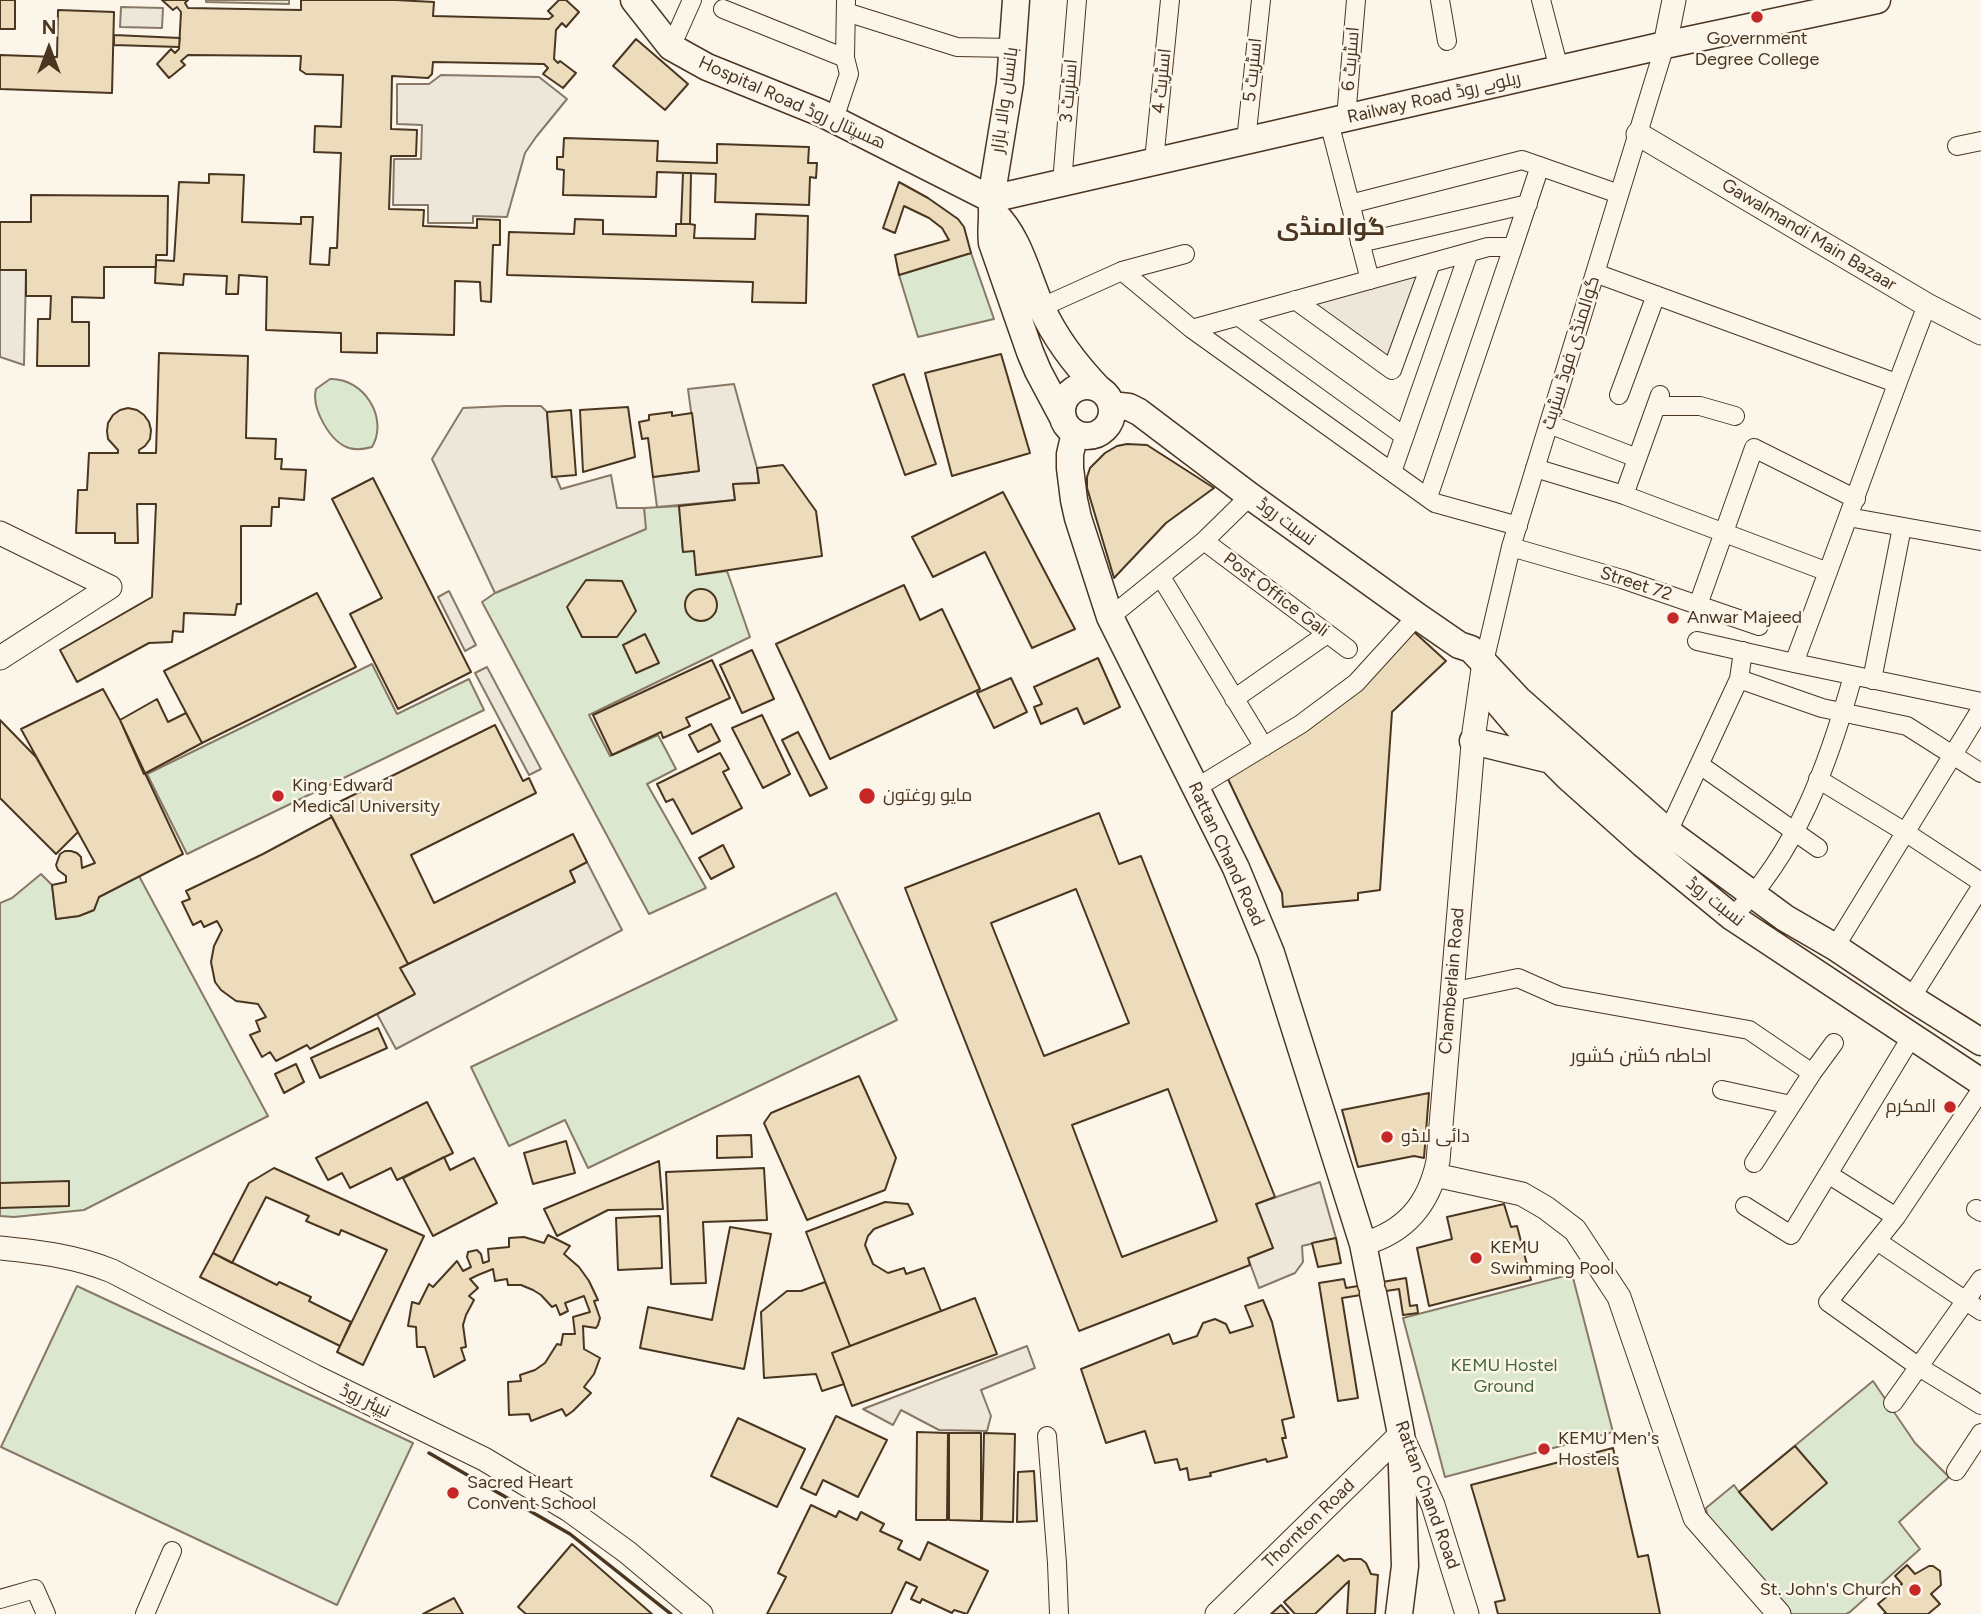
<!DOCTYPE html>
<html>
<head>
<meta charset="utf-8">
<style>
	body { margin:0 }
	#map { position:relative; width:1981px; height:1614px; overflow:hidden; background:#fbf6e9; font-family:Figtree,sans-serif }
	canvas { display:block }
	.north { position:absolute; left:14px; top:14px; width:70px; height:70px; -webkit-text-stroke:5px #fbf6e9; paint-order:stroke; rotate:0deg; font-size:19px; font-weight:700; line-height:28px; text-align:center; color:#4a3520 }
	.north::after { content:''; display:block; margin:auto; width:24px; height:32px; background:#4a3520; clip-path:polygon(50% 0,100% 100%,50% 72%,0 100%) }
</style>
</head>
<body>
<div id="map">
<canvas width="1981" height="1614"></canvas>
<div class="north">N</div>
</div>
<script>
const ctx = document.querySelector('canvas').getContext('2d');
ctx.lineJoin = 'round';
function fill(path, color) {
  ctx.fillStyle = color;
  ctx.fill(path, 'evenodd');
}
function strokePath(path, color, width, dash) {
  ctx.strokeStyle = color;
  ctx.lineWidth = width;
  ctx.lineCap = dash ? 'butt' : 'round';
  ctx.setLineDash(dash || []);
  ctx.stroke(path);
}
function label(font, color, halo, rows, align = 'center') {
  ctx.font = font + ' Figtree,Cairo,sans-serif';
  ctx.lineWidth = 5;
  ctx.setLineDash([]);
  ctx.textBaseline = 'middle';
  ctx.strokeStyle = halo;
  ctx.fillStyle = color;
  for (const [text, x, y, turn = 0] of rows) {
    ctx.save();
    ctx.translate(x, y);
    ctx.rotate((+turn || 0) * Math.PI / 180);
    ctx.textAlign = isNaN(turn) ? turn : align;
    if (halo) ctx.strokeText(text, 0, 0);
    ctx.fillText(text, 0, 0);
    ctx.restore();
  }
}
const green = new Path2D(`
	M971 253 994 319 918 337 899 275Z
	M330 379C364 378 389 418 372 447 365 449 356 450 349 448 330 442 311 408 316 389Z
	M679 506 683 551H694L697 575 727 571 750 637 589 715 610 756 658 735 676 769 647 784 706 888 649 914 482 602 495 593 645 529 644 508Z
	M372 664 397 714 469 679 484 710 187 854 147 774Z
	M41 874 52 885 56 919 79 916 94 910 99 897 139 876 268 1116 84 1210 14 1217 0 1216V903L12 898Z
	M836 893 897 1020 588 1168 565 1120 509 1146 471 1067Z
	M1572 1274 1613 1432 1445 1477 1403 1318Z
	M77 1286 413 1443 337 1605 1 1447Z
	M1873 1381 1915 1443 1949 1477 1899 1522 1920 1549 1850 1612 1846 1614H1791L1708 1521 1706 1508 1734 1485 1739 1492Z`);
fill(green, '#dce7d0');
strokePath(green, '#887966', 2);
const parking = new Path2D(`
	M206 0H289V4L206 2Z
	M121 7 163 8 162 28 120 27Z
	M441 75 539 77 567 99 536 137 525 153 507 217 473 216V223H428V205H393L394 159H421L422 125 397 124V84H429Z
	M1431 263 1392 370 1295 300Z
	M0 270H26L24 365 0 357Z
	M734 384 757 468 759 483 733 484 735 500 657 507 653 477 699 471 688 389Z
	M505 406H541L547 412 552 477H556L561 489 611 475 617 508H644L646 529 495 593 432 459 463 408Z
	M449 591 476 645 465 651 438 597Z
	M487 667 541 769 529 775 475 673Z
	M587 862 622 930 396 1049 377 1014 414 994 400 968 575 882 570 871Z
	M1320 1182 1336 1238 1302 1246 1303 1262 1295 1273 1259 1288 1248 1258 1273 1248 1256 1204Z
	M1027 1346 1035 1368 981 1390 991 1416 987 1431 939 1430 901 1410 893 1425 863 1409Z`);
fill(parking, '#ede7d9');
strokePath(parking, '#887966', 2);
const building = new Path2D(`
	M0 0H15V29H0Z
	M162 0H188L185 3 188 8 301 10V0H395L434 2 433 16 549 19 553 16 548 11 559 0H566L579 12 566 27 562 23 556 30 554 59 558 63 560 61 576 73 563 88 543 74 548 68 544 64 433 62 432 74 428 78 392 76 391 129 417 130 416 156H391L389 209 424 210 423 226 477 228V219L500 220V245H493L491 302 481 301 480 282 455 281 454 335 377 333V353L341 352V333L266 330 267 277 239 275 238 294H226L227 276 184 274 183 285 155 283 156 260 174 261 179 182 209 183V174L244 175 242 222 301 224V217H313L310 264 329 265 330 248H337L341 153 314 152 315 126 341 127 343 75 306 74 300 70 301 56 188 55 181 61 185 65 169 78 157 64 171 49 175 53 179 49 181 12 177 7 173 10Z
	M58 10 114 12 112 93 0 89V55L57 57Z
	M114 35 180 38 179 47 114 45Z
	M636 39 688 84 665 110 613 66Z
	M564 138 658 141 657 161 717 163V144L809 147 808 163H817L816 178 810 177 809 205 715 202 716 174 657 172 656 197 563 195 564 170 557 169V157H563Z
	M683 173H691L690 224H681Z
	M899 182 928 198 958 219 964 227 971 253 899 275 895 255 949 240 942 228 929 218 904 206 895 233 883 228Z
	M31 195 168 196 167 255H156V267H104V298L72 297V322H89V366H37L38 319H50L51 296H26V270H0V222H31Z
	M756 214 808 216 806 303 752 302 753 282 507 275 509 232 574 234 575 219 603 220V234L676 236V224H690L695 225 694 238 755 239Z
	M159 353 248 356 246 438 276 439 275 459H282L281 469 306 470 304 500 279 498V507H272L271 526H241V604H237L235 615 184 613 183 632 173 631 172 642 149 643 77 682 60 650 152 597 156 504H137L138 543H115V533H76L78 490H87L89 453H118V450L108 439 107 431 108 423 113 415 120 410 128 408 137 410 144 415 149 422 151 430 150 439 145 446 139 450V453H156Z
	M1001 354 1030 453 952 476 925 373Z
	M904 374 936 464 905 475 873 385Z
	M628 407 635 457 583 472 580 410Z
	M571 410 576 475 552 477 547 412Z
	M672 412V416L692 413 699 471 653 477 648 438 642 439 639 422 649 420V415Z
	M1127 444 1147 445 1214 488 1166 523 1114 578 1087 488V477L1090 468 1105 453 1117 446Z
	M783 465 816 511 822 556 696 575 694 551 683 552 679 506 735 500 733 484 759 483 757 468Z
	M373 478 471 672 398 709 350 614 382 598 332 499Z
	M1003 492 1075 629 1032 648 985 552 933 577 912 537Z
	M586 580 622 581 636 611 617 637H582L567 607Z
	M904 585 920 620 942 609 980 689 830 759 776 644Z
	M685 605a16 16 0 1 1 32 0a16 16 0 1 1-32 0Z
	M317 593 356 667 202 743 164 671Z
	M1412 630 1446 661 1392 712 1380 890 1358 893V900L1283 907 1282 893 1228 779Z
	M645 634 659 663 636 673 623 645Z
	M752 650 774 699 742 713 720 665Z
	M1098 658 1120 707 1084 724 1077 708 1041 724 1034 707 1042 704 1034 687Z
	M712 660 730 698 686 718 690 726 663 738 661 732 612 755 593 715Z
	M1011 678 1027 712 994 728 977 693Z
	M103 689 120 720 183 854 99 897 94 910 79 916 56 919 52 885 66 882V876L58 870 56 865 60 854 65 851H71L77 853 81 857 82 868 95 863 21 729Z
	M157 699 168 722 186 713 202 743 144 774 120 720Z
	M762 715 790 774 763 788 732 728Z
	M0 720 36 757 78 832 56 854 0 798Z
	M711 724 720 741 698 752 689 735Z
	M495 725 523 781 529 778 536 793 411 855 434 903 573 834 587 862 570 871 575 882 408 964 327 808Z
	M798 732 827 788 810 796 782 740Z
	M720 753 729 769 723 772 742 808 692 834 673 799 666 802 657 784Z
	M1099 813 1119 864 1141 856 1275 1197 1256 1204 1273 1248 1248 1258 1250 1265 1079 1331 905 888ZM1076 889 1129 1023 1044 1056 991 923ZM1168 1089 1217 1221 1122 1257 1072 1125Z
	M332 817 408 964 400 968 415 994 310 1049 307 1045 276 1061 270 1052 262 1057 250 1035 260 1031 256 1021 266 1017 258 1004 236 1001 221 990 215 982 211 962 214 946 222 930 217 921 204 927 201 921 193 925 182 902 190 899 186 891 263 854Z
	M723 845 734 867 711 879 699 858Z
	M378 1028 387 1048 320 1078 311 1058Z
	M296 1064 304 1082 284 1093 275 1074Z
	M859 1076 896 1158 885 1190 807 1220 764 1123 771 1113Z
	M1429 1093 1424 1158 1414 1156 1358 1167 1342 1110Z
	M427 1102 453 1153 397 1180 391 1168 350 1188 342 1173 328 1180 316 1158Z
	M751 1135 752 1157 717 1158V1136Z
	M566 1141 575 1173 533 1184 524 1153Z
	M444 1157 450 1170 474 1158 497 1203 433 1236 403 1178Z
	M659 1161 663 1209 608 1210 557 1236 544 1209Z
	M274 1168 424 1236 363 1365 337 1352 387 1250 341 1230 339 1235 306 1221 309 1216 266 1197 232 1263 213 1253 249 1183Z
	M764 1168 767 1220 703 1222 706 1283 671 1284 666 1172Z
	M69 1181V1206L0 1208V1183Z
	M885 1202 908 1204 913 1214 874 1229 868 1236 865 1245 873 1264 888 1273 904 1268 906 1274 924 1268 941 1311 850 1346 806 1232Z
	M1504 1204 1511 1227 1517 1226 1531 1280 1429 1306 1417 1248 1452 1239 1447 1217Z
	M660 1216 662 1268 618 1270 616 1218Z
	M730 1227 771 1234 744 1369 640 1348 648 1307 712 1320Z
	M548 1235 570 1246 564 1254 579 1267 589 1281 598 1300 594 1301 600 1318 598 1325 596 1328 583 1326 584 1349 600 1358 594 1374 584 1387 591 1393 573 1411 566 1416 562 1409 531 1421 529 1414 509 1415 508 1382 521 1381 520 1375 535 1370 545 1363 557 1344 561 1345 563 1334H575L573 1317 590 1312 584 1296 565 1303 568 1311 560 1315 556 1305 552 1307 541 1295 533 1290 521 1285H508L507 1279 495 1281 493 1269 478 1275 470 1279 478 1288 469 1296 474 1300 466 1315 463 1325 466 1347 461 1348 465 1360 434 1377 425 1347H417L416 1327 408 1326 412 1302 419 1304 429 1284 433 1287 457 1261 463 1271 471 1267 467 1257 468 1252 477 1250 481 1254 483 1263 489 1261 488 1249 509 1247V1238L524 1237 544 1243Z
	M1336 1238 1341 1263 1318 1267 1312 1243Z
	M213 1253 277 1285 279 1282 311 1297 309 1301 351 1322 340 1346 200 1277Z
	M1406 1278 1410 1306 1417 1305 1418 1313 1403 1315 1399 1289 1342 1298 1358 1398 1338 1401 1319 1283 1344 1279 1346 1288Z
	M825 1282 850 1346 832 1353 844 1384 822 1391 816 1374 764 1378 761 1312 787 1291H801Z
	M975 1298 997 1354 852 1406 832 1353Z
	M1263 1300 1272 1322 1294 1417 1282 1420 1286 1438H1282L1287 1457 1267 1462 1266 1459 1210 1473 1211 1476 1189 1480 1187 1468 1180 1470 1177 1459 1155 1463 1145 1431 1106 1443 1081 1369 1169 1334 1173 1344 1197 1336 1203 1323 1215 1319 1226 1324 1230 1333 1253 1326 1245 1306Z
	M836 1416 887 1440 858 1497 823 1480 816 1495 801 1488Z
	M738 1418 805 1449 777 1507 711 1476Z
	M917 1432 948 1433 947 1520H916Z
	M949 1433H981V1521L949 1520Z
	M984 1433 1015 1434 1013 1522 982 1521Z
	M1795 1446 1827 1483 1772 1530 1739 1492Z
	M1613 1448 1638 1557 1648 1555 1660 1614H1498L1495 1602 1505 1600 1471 1485Z
	M1034 1471 1037 1521 1017 1522 1018 1472Z
	M811 1505 836 1517 839 1511 857 1520 861 1512 884 1524 880 1531 902 1541 898 1549 920 1560 928 1542 988 1571 967 1614 954 1610 952 1613 922 1599 920 1603 911 1599 917 1587 906 1582 891 1614H767L786 1577 778 1573Z
	M572 1544 652 1614H526L518 1607Z
	M1338 1555 1344 1561 1349 1559H1361L1366 1563 1371 1574 1378 1575 1375 1614H1347L1349 1581 1315 1614H1295L1284 1602Z
	M1907 1565 1915 1574 1929 1566H1933L1940 1571 1941 1585 1931 1594 1940 1604 1928 1614H1884L1886 1613 1878 1604 1902 1584 1895 1576Z
	M454 1598 463 1614H423Z
	M1281 1605 1289 1614H1271Z`);
fill(building, '#ecdcbc');
strokePath(building, '#4a3520', 2);
const minor = new Path2D(`
	M1440 0 1447 41
	M1541 0 1559 69
	M723 9 845 58 849 74 834 119
	M846 12 957 47 1013 48
	M671 47 692 0
	M845 58 846 0
	M1346 118 1356 0
	M1329 122 1370 280
	M1246 141 1261 0
	M1957 146 1981 141
	M1154 161 1170 0
	M1062 183 1077 0
	M1350 204 1522 160 1619 194
	M1360 243 1528 204
	M1513 247 1540 166
	M1122 271 1192 329 1435 503 1518 526
	M1595 273 1896 383
	M1295 300 1392 370 1431 263
	M1042 307 1122 271 1185 254
	M1238 316 1404 436
	M1192 329 1488 247H1513L1428 497
	M1619 395 1656 295
	M1656 406H1700L1735 416
	M1549 424 1637 458
	M1535 468 1624 495 1828 572
	M1392 472 1469 252
	M1624 495 1660 395
	M1848 517 1981 541
	M1204 541 1348 649
	M1511 547 1622 579 1759 626
	M1161 577 1264 747
	M1698 605 1754 448 1856 499
	M1110 617 1204 541 1250 496
	M1697 641 1794 663 1981 702
	M1484 662 1511 547 1665 45
	M1794 663C1839 544 1881 424 1927 305
	M1739 679 1822 708 1907 726 1981 773
	M1872 680 1902 527
	M1234 699 1327 634
	M1700 765 1818 848
	M1818 779 1905 832 1981 882
	M1196 788 1301 724 1356 683 1417 616
	M1668 832 1739 679 1743 651
	M1732 917C1797 853 1829 762 1853 676
	M1835 947 1981 709
	M1451 992 1518 978 1559 996 1749 1030 1812 1073
	M1911 998 1981 887
	M1722 1090 1791 1105
	M1981 1090 1896 1217 1828 1302 1919 1367 1981 1405
	M1754 1163 1812 1073 1834 1043
	M1828 1174 1896 1217
	M1745 1206 1791 1235 1912 1036
	M1976 1209 1981 1212
	M1877 1241 1981 1311
	M1893 1403 1981 1279
	M1047 1436 1057 1563 1059 1614
	M1956 1471 1981 1433
	M0 1599 35 1589 46 1614
	M145 1614 172 1551`);
const tertiary = new Path2D(`
	M1665 45 1674 0
	M1638 134 1927 305 1981 333
	M0 533 110 587
	M0 658 110 587
	M1435 1175 1522 1194 1546 1208 1575 1230 1619 1297 1695 1518 1779 1614
	M1363 1244C1406 1232 1429 1204 1438 1161L1474 732 1483 669
	M0 1248C39 1252 75 1256 112 1271L314 1376 484 1459 569 1510 627 1552 701 1614
	M1217 1614 1401 1434 1433 1505 1467 1614`);
const secondary = new Path2D(`
	M634 0 671 47 707 67 821 113 991 199C994 214 990 228 992 243L1030 352 1038 371 1062 416
	M1016 0 1010 83 991 199 1665 45 1877 0
	M994 213C1020 238 1027 276 1042 309 1056 339 1075 364 1098 388
	M1062 411a25 25 0 1 1 50 0a25 25 0 1 1-50 0Z
	M1111 405 1129 407 1139 412 1250 496 1417 616 1459 645 1471 649 1518 699 1668 832 1785 918 1835 947 1911 998 1981 1042
	M1075 433 1070 454V468L1074 500 1078 518 1110 617 1236 868 1271 953 1363 1244 1371 1284
	M1483 685 1523 732 1569 778 1643 844 1732 917 1981 1082
	M1473 741 1551 760
	M1373 1293 1401 1434 1405 1566 1399 1614`);
strokePath(minor, '#4a3520', 20);
strokePath(tertiary, '#4a3520', 25);
strokePath(secondary, '#4a3520', 29);
strokePath(minor, '#fbf6e9', 18);
strokePath(tertiary, '#fbf6e9', 23);
strokePath(secondary, '#fbf6e9', 26);
strokePath(new Path2D(`
	M429 1453 570 1534 671 1614`), '#4a3520', 3.5);
for (const [x, y, r, color] of [
	[1757,17,7,"#c62828"],
	[1673,618,7,"#c62828"],
	[278,796,7,"#c62828"],
	[867,796,9,"#c62828"],
	[1950,1107,7,"#c62828"],
	[1387,1137,7,"#c62828"],
	[1476,1258,7,"#c62828"],
	[1544,1449,7,"#c62828"],
	[453,1493,7,"#c62828"],
	[1915,1590,7,"#c62828"]
]) {
  const dot = new Path2D();
  dot.arc(x, y, r, 0, 2 * Math.PI);
  ctx.fillStyle = color;
  ctx.fill(dot);
  strokePath(dot, '#fbf6e9', 2.5);
}
label('18px', '#4a3520', '#fbf6e9', [
	["Government",1757,39,"center"],
	["Degree College",1757,60,"center"],
	["Anwar Majeed",1687,618],
	["King Edward",292,786],
	["Medical University",292,807],
	["مایو روغتون",883,796],
	["المکرم",1936,1107,"right"],
	["دائی لاڈو",1401,1137],
	["KEMU",1490,1248],
	["Swimming Pool",1490,1269],
	["KEMU Men's",1558,1439],
	["Hostels",1558,1460],
	["Sacred Heart",467,1483],
	["Convent School",467,1504],
	["St. John's Church",1901,1590,"right"]
], 'left');
label('18px', '#4a3520', '#fbf6e9', [
	["اسٹریٹ 6",1351,59,-85],
	["اسٹریٹ 5",1253,70,-84],
	["اسٹریٹ 4",1162,81,-84],
	["اسٹریٹ 3",1069,91,-85],
	["Railway Road ریلوے روڈ",1434,98,-13],
	["بانساں والا بازار",1005,100,-82],
	["Hospital Road ھسپتال روڈ",792,103,24],
	["Gawalmandi Main Bazaar",1809,235,31],
	["گوالمنڈی فوڈ سٹریٹ",1571,353,-73],
	["نسبت روڈ",1286,522,36],
	["Street 72",1636,584,18],
	["Post Office Gali",1276,595,37],
	["Rattan Chand Road",1226,854,65],
	["نسبت روڈ",1715,902,38],
	["Chamberlain Road",1452,981,-85],
	["نیپئر روڈ",365,1401,26],
	["Rattan Chand Road",1427,1495,70],
	["Thornton Road",1309,1524,-44]
]);
label('18px', '#436837', '#fbf6e9', [
	["KEMU Hostel",1504,1366],
	["Ground",1504,1387]
]);
label('19px', '#4a3520', '#fbf6e9', [
	["احاطہ کشن کشور",1641,1056]
]);
label('bold 24px', '#4a3520', '#fbf6e9', [
	["گوالمنڈی",1331,228]
]);
</script>
</body>
</html>
